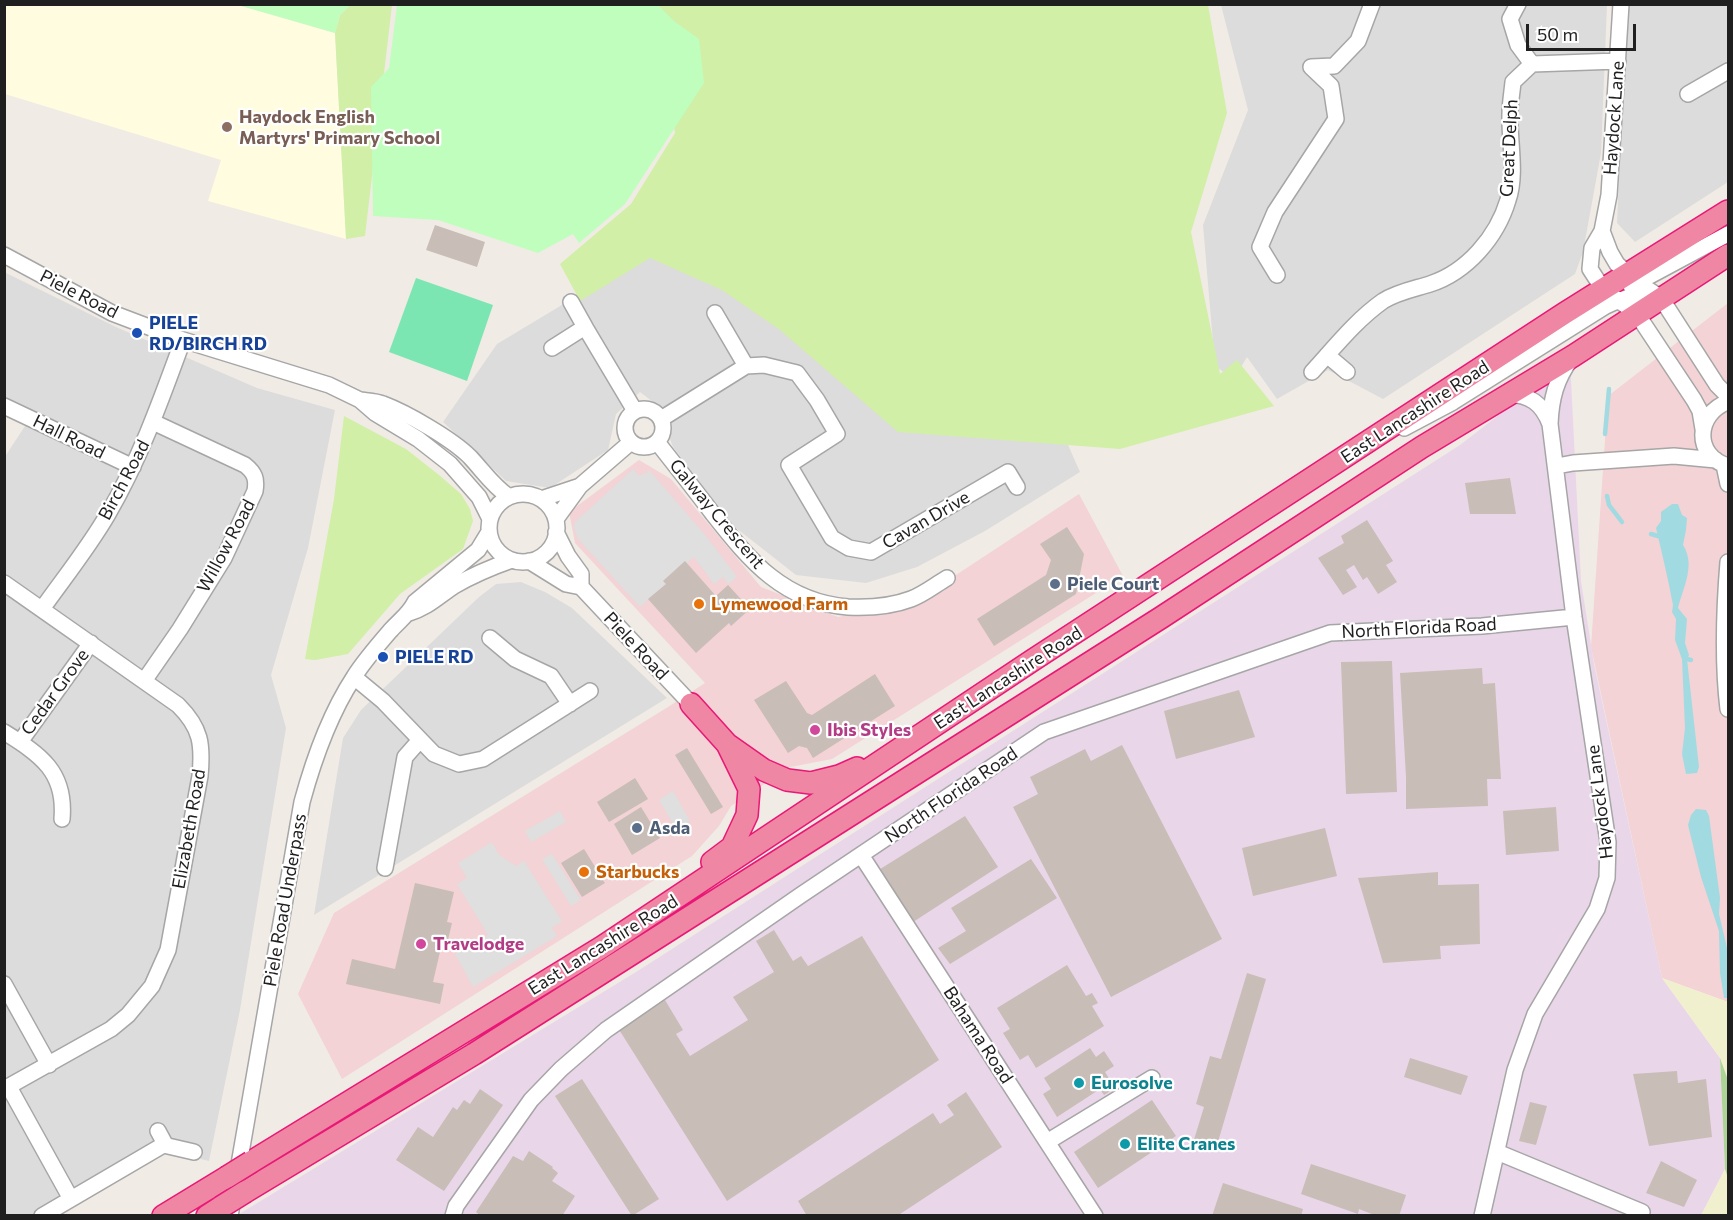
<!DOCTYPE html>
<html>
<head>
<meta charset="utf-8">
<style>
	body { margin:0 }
	#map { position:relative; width:1733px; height:1220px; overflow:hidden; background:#f1ebe5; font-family:Commissioner,sans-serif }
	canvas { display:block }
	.frame { position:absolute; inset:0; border:6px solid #1f1f1f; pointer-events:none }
	.scale { position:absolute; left:1526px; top:24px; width:110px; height:27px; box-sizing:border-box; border:3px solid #1f1f1f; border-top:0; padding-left:8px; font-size:18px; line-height:21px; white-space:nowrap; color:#1f1f1f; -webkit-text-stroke:4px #fff; paint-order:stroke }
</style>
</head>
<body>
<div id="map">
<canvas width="1733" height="1220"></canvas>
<div class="frame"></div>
<div class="scale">50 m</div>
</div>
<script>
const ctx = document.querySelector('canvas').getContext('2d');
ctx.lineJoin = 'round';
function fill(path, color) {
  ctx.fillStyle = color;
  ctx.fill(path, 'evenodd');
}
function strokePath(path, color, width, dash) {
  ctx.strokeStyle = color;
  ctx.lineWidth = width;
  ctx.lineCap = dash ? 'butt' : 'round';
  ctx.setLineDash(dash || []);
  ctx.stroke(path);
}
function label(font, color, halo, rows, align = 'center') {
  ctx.font = font + ' Commissioner,sans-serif';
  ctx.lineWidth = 4.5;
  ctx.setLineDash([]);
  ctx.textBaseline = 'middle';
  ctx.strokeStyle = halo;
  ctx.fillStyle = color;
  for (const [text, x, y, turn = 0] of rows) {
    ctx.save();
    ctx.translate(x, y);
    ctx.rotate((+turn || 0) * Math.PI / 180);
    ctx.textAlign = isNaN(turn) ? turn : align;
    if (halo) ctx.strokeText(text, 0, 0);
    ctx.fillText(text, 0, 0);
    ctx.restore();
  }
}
fill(new Path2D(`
	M1221 5H1607L1601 153 1583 252 1575 274 1383 399 1328 370 1277 399 1247 357 1234 379 1215 366 1203 225 1248 110Z
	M1627 5H1728V182L1635 242 1617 223Z
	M650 252 1057 420 1080 472 985 531 917 567 866 583 796 575 731 524 673 447 657 405 640 392 616 414 608 450 550 488 506 481 443 422 497 344Z
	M4 272 116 327 257 388 335 410 308 548 271 675 286 728 240 1010 209 1161 165 1150 58 1215H5L4 458 31 417 5 403Z
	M521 582 545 592 572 608 667 698 314 915 343 738 361 710 479 597 496 584Z`), '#dddcdc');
fill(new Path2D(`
	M1728 303V1002L1662 978 1591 647 1608 396Z
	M639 460 671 479 761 587 838 617 918 600 1079 494 1123 576 832 759 790 767 731 806 719 826 692 856 342 1079 298 994 334 913 668 707 705 683 575 543 569 512Z`), '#f3d3d5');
fill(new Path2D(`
	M1570 360 1581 581 1594 664 1662 978 1720 1058 1725 1169 1701 1215 236 1216 636 972 1460 445Z`), '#ead6e9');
fill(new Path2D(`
	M4 5H238L335 33 346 239 208 201 221 160 5 94Z`), '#fffcdf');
fill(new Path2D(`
	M1662 978 1728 1002V1080L1720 1058Z
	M1725 1169 1728 1178V1215L1701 1216Z`), '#f1f0ce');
fill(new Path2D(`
	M350 5H392L365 236 346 239 335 33 340 15Z
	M597 5H1208L1227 113 1191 232 1220 374 1237 360 1274 406 1120 449 898 432 780 330 722 290 650 258 580 301 560 264 631 204 675 133 666 72Z
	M344 416 406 449 439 475 461 494 470 509 473 521 463 549 400 594 348 654 315 660 305 659 334 499Z`), '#d1efa7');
fill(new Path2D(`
	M1720 1058 1728 1080V1178L1725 1169Z`), '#aed396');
fill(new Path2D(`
	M238 5H350L340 15 335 33Z
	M397 5H658L674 21 699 39 704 83 625 204 579 243 573 234 538 253 438 220 373 216 371 87 389 68Z`), '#c0febe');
fill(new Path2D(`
	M416 278 493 305 467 381 389 352Z`), '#7ce6b2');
fill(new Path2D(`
	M633 469 639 476 650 471 706 536 737 577 728 584 723 577 714 584 694 557 687 563 685 562 663 581 666 584 640 607 578 539 574 528 575 522Z
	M673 791 690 821 676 829 659 800Z
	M560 811 566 822 531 842 525 831Z
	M492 842 499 855 516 866 524 861 562 921 552 928 557 936 473 987 455 954 488 935 457 884 467 878 458 863Z
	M552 854 581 900 571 906 542 859Z`), '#dfdfdf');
fill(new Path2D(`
	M1672 504H1678L1682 515 1687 518 1686 530 1683 545C1696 565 1683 588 1678 608L1687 619 1685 643 1689 655 1687 659 1699 767 1697 773 1686 774 1682 754 1685 728 1682 659 1675 640 1676 619 1672 612 1673 605C1668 579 1662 553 1656 528L1661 521V512Z
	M1696 809 1706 810 1709 816 1720 898 1719 914 1728 952V998H1724L1720 973 1719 931 1701 877 1688 825 1691 815Z`), '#a2dae2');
strokePath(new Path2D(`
	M1605 434 1609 389
	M1607 496 1609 505 1622 522
	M1651 534 1658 536
	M1687 659 1691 660`), '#a2dae2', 4.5);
fill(new Path2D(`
	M435 225 485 242 477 267 426 250Z
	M1510 478 1516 514H1470L1465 483Z
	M1367 520 1393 561 1386 565 1397 582 1378 594 1367 577 1363 580 1354 565 1346 570 1357 587 1343 595 1318 558 1344 543 1341 536Z
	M1067 527 1084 554 1076 594 994 646 977 619 1046 575 1051 560 1040 544Z
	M685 561 716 596 728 585 750 609 731 626 729 623 696 653 648 599 666 584 663 581Z
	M1392 661 1397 792 1346 794 1341 662Z
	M1482 668 1483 684 1495 683 1501 779H1487L1488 806 1406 809V777L1400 673Z
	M875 674 895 706 813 758 807 748 799 746 788 753 754 700 786 681 807 713 812 715Z
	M1239 690 1255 737 1176 759 1164 711Z
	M1122 745 1222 939 1111 997 1013 807 1038 794 1030 777 1085 749 1091 761Z
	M687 748 723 807 711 814 675 755Z
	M635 778 648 799 609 822 597 802Z
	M641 807 660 838 632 855 614 824Z
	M1556 807 1559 851 1506 855 1503 811Z
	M965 816 998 867 910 924 877 871Z
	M1325 828 1337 876 1253 896 1242 848Z
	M584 849 597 870 601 867 606 875 601 878 605 883 582 897 561 863Z
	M1031 859 1057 898 950 964 938 948 966 931 951 908Z
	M1438 872V885L1479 884 1480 944 1440 946 1441 959 1383 963 1358 878Z
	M415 883 454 892 447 922 452 923 447 944 442 943 433 982 444 984 440 1004 346 984 352 959 395 969Z
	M774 930 793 961 801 956 808 966 862 936 939 1060 727 1201 618 1028 665 1000 683 1030 676 1034 690 1056 748 1020 733 997 774 972 756 941Z
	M1067 965 1086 996 1092 993 1098 1003 1092 1006 1104 1026 1036 1068 1028 1055 1020 1060 1003 1033 1010 1029 997 1008Z
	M1247 973 1266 979 1215 1152 1192 1146 1204 1107 1196 1104 1210 1056 1221 1059Z
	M1090 1048 1096 1057 1104 1051 1114 1066 1105 1072 1115 1088 1104 1095 1100 1089 1057 1117 1043 1094 1051 1089 1044 1078Z
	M1410 1058 1468 1076 1461 1095 1404 1077Z
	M1677 1071 1678 1083 1706 1079 1712 1137 1649 1146 1633 1074Z
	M582 1079 659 1199 632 1216 555 1096Z
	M480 1089 503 1105 444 1191 396 1160 418 1127 433 1137 453 1107 457 1110 464 1100 470 1104Z
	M966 1092 1002 1147 897 1216H807L798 1201 933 1113 940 1124 954 1115 947 1105Z
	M1152 1100 1176 1136 1098 1188 1074 1152Z
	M1530 1102 1547 1106 1536 1145 1519 1141Z
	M529 1151 553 1167 552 1168 558 1173 552 1181 575 1196 562 1216H481L476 1212 513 1156 523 1161Z
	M1661 1161 1697 1180 1684 1207 1646 1193Z
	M1311 1164 1406 1195 1399 1216H1377L1359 1209 1358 1214 1301 1194Z
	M1223 1183 1303 1209 1301 1216H1212Z`), '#c9bdb7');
const minor = new Path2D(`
	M1518 4 1510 19 1518 45 1532 64
	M1621 4 1609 195 1602 231 1592 248 1590 269 1603 289 1637 314 1694 400 1700 411 1703 429
	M1688 94 1728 71
	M1602 231 1610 252 1617 264 1637 282 1661 298 1717 385 1728 396
	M4 255 112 313 183 340 329 385 360 400 375 413 418 439 450 464 479 497 490 519
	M1277 275 1260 247 1275 212 1336 119 1331 86 1311 67 1334 66 1358 41 1372 4
	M1631 286 1728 234
	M571 302 585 327
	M715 313 746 366
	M552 348 585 327 635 411
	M1327 355 1347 372
	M1312 372C1334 348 1356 320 1383 301 1397 292 1414 289 1430 284 1467 272 1497 237 1508 200 1517 174 1509 141 1510 114 1510 103 1512 93 1513 82L1532 64 1618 61
	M1508 394C1530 395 1542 403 1550 424
	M360 400C367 401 376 401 383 404 407 413 452 439 470 457 484 472 492 485 509 497
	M1728 402C1696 413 1693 456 1728 466
	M4 406 133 467
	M625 428a19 19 0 1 1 38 0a19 19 0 1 1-38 0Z
	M661 419 746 366 764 365 797 373 817 400 837 434 789 465 832 538 849 548 871 552 1008 472 1017 487
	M1404 428 1453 402 1606 306C1625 297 1641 292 1661 298
	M657 442C676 466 695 490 713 514 750 561 784 602 848 607 870 608 890 607 911 599 924 594 935 585 947 578
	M1724 465 1728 484
	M1557 466 1573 463 1674 456 1716 460
	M489 528a34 34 0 1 1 68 0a34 34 0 1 1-68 0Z
	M541 499 580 486
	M556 519 580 486 631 442
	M556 532 568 556 581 574V587
	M529 561 566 584 581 587 691 704
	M1728 562C1724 611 1722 659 1728 709
	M4 583 178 705C201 728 203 744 200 776L168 950 152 986 128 1015 111 1029 4 1089
	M42 609C64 578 89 547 108 514 140 459 161 400 183 340
	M409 613C427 608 439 596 454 586 473 575 492 567 512 560
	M490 638 515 659 551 676 570 704
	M354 677 383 701 434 754 459 764 483 759 590 691
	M144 681 180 629 224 558 255 491C257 479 255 473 245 465L153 422
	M4 732C41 755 66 772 62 819
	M20 742 91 643
	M861 855 1095 1216
	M385 868 405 757 420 740
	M4 984 49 1065
	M9 1087 71 1199
	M158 1131 165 1144 168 1146 194 1152
	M1047 1142 1152 1078
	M1497 1152 1642 1212
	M42 1216 165 1144
	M230 1216 302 802C314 758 329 715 354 677 364 661 378 645 391 630 400 620 409 614 415 602L478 550 489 532
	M453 1216 456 1206 531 1100 561 1069 606 1030 801 895 1044 732 1330 633 1482 626 1574 617
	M1482 1216 1515 1070 1535 1014 1597 909 1607 878 1608 842 1574 617 1550 424C1551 399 1556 379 1571 359`);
const highway = new Path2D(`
	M691 704 727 744 764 770 787 780 811 783 839 776 857 768
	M712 862 732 847 747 815 749 789 727 744
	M251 1162 602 947 1033 660 1565 313 1728 211
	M245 1192 474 1054 1162 617 1422 447 1573 356 1728 255
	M163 1216 227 1177
	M207 1216 221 1207`);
strokePath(minor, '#a6a6a6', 18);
strokePath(highway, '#e91775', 24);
strokePath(minor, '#fff', 15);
strokePath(highway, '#ee86a4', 21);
const highwayBridge = new Path2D(`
	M227 1177 251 1162
	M221 1207 245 1192`);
strokePath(highwayBridge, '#e91775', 24, []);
strokePath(highwayBridge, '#ee86a4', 21);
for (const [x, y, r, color] of [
	[227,127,6,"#8d6e63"],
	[137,333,6,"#1a4fb4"],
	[1055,584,6,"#5c6f8a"],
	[699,604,6,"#e8710a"],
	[383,657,6,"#1a4fb4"],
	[815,730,6,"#d1479c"],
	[637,828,6,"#5c6f8a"],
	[584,872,6,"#e8710a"],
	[421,944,6,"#d1479c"],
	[1079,1083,6,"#0f9aa8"],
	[1125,1144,6,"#0f9aa8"]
]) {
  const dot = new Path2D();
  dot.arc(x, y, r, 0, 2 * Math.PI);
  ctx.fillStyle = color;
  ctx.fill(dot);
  strokePath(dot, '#fff', 2);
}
label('bold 18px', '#785e54', '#fff', [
	["Haydock English",239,117],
	["Martyrs' Primary School",239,138]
], 'left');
label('18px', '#1f1f1f', '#fff', [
	["Haydock Lane",1614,118,-86],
	["Great Delph",1509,148,-87],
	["Piele Road",79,294,27],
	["East Lancashire Road",1415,412,-33],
	["Hall Road",69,437,26],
	["Birch Road",124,480,-62],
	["Galway Crescent",717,514,50],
	["Cavan Drive",926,520,-30],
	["Willow Road",226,546,-62],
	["North Florida Road",1419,628,-3],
	["Piele Road",636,646,47],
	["East Lancashire Road",1008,678,-33],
	["Cedar Grove",55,692,-54],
	["North Florida Road",951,795,-34],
	["Haydock Lane",1600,802,-97],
	["Elizabeth Road",189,829,-80],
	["Piele Road Underpass",285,900,-80],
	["East Lancashire Road",603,945,-32],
	["Bahama Road",978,1035,57]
]);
label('bold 18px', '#164399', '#fff', [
	["PIELE",149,323],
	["RD/BIRCH RD",149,344],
	["PIELE RD",395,657]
], 'left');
label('bold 18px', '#4e5e75', '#fff', [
	["Piele Court",1067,584],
	["Asda",649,828]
], 'left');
label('bold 18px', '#c56008', '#fff', [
	["Lymewood Farm",711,604],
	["Starbucks",596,872]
], 'left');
label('bold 18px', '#b23c85', '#fff', [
	["Ibis Styles",827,730],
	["Travelodge",433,944]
], 'left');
label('bold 18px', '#0d838f', '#fff', [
	["Eurosolve",1091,1083],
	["Elite Cranes",1137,1144]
], 'left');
</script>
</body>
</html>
